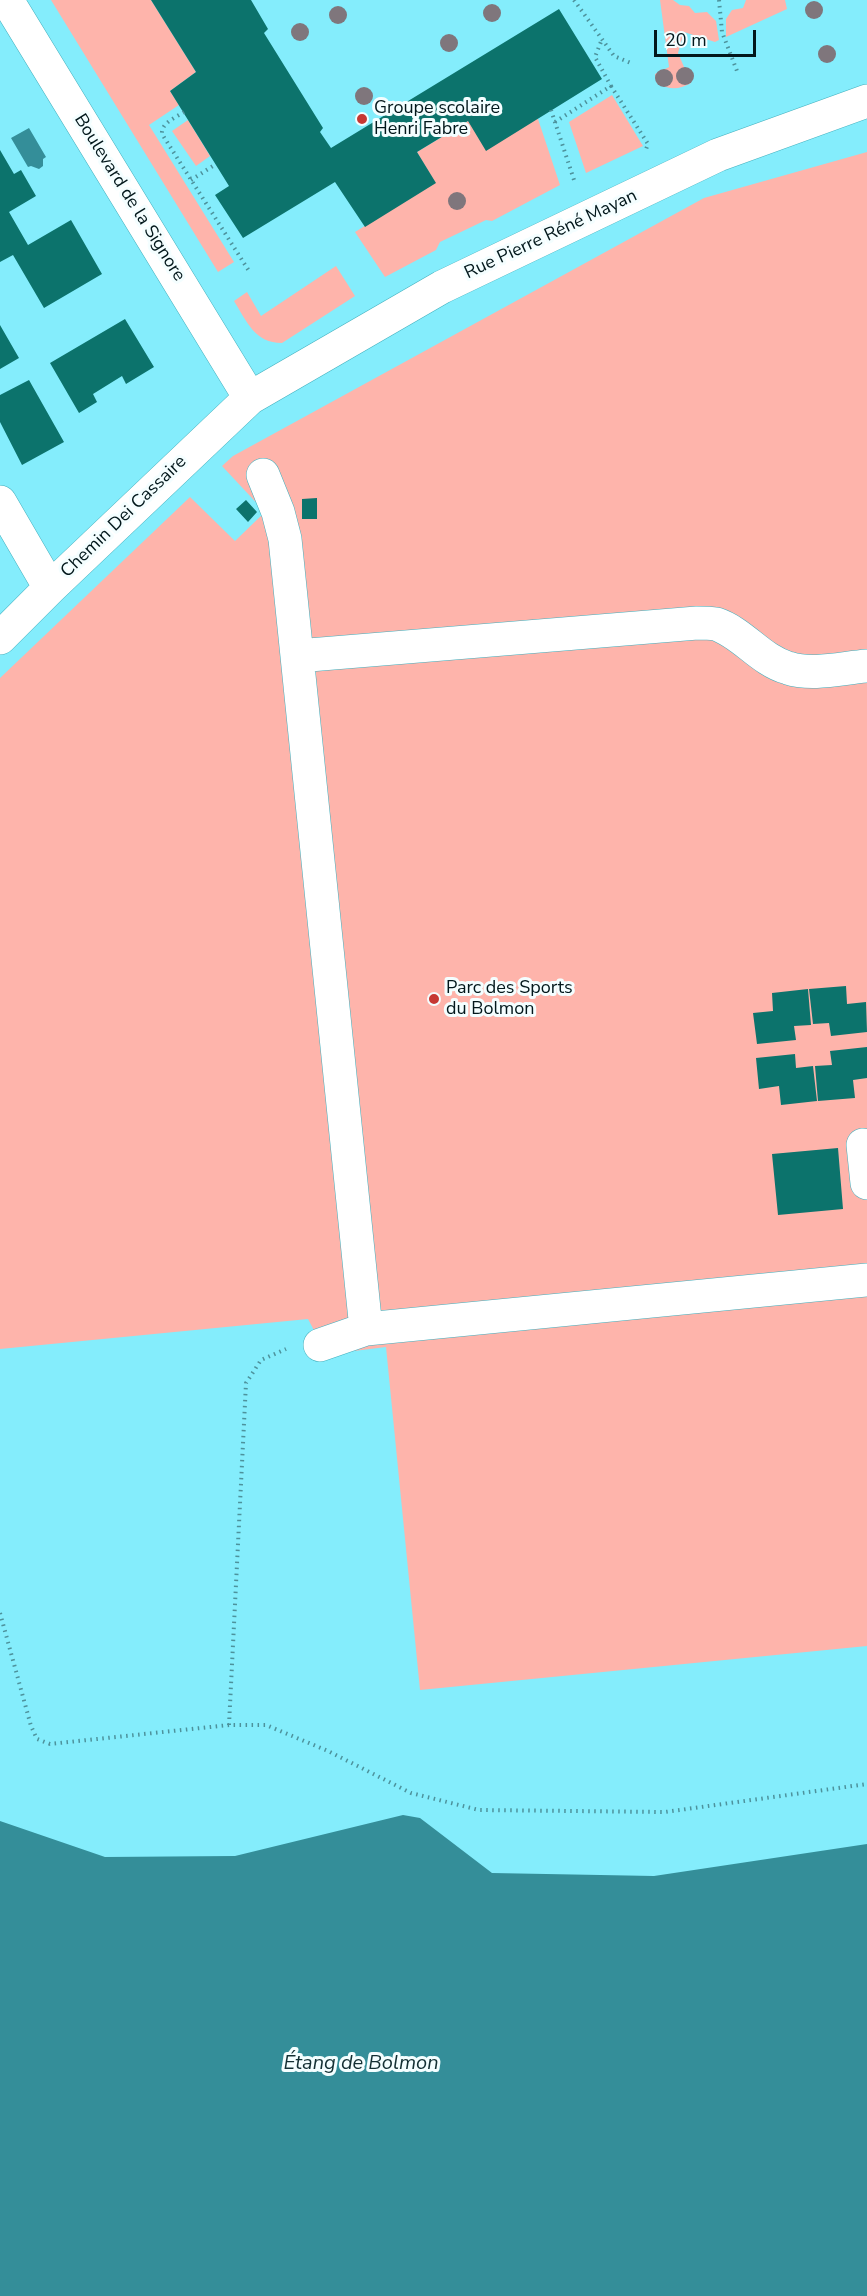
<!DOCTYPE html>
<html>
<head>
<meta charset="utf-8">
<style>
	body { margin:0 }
	#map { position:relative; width:867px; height:2296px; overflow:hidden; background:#84edfc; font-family:"Nunito Sans",sans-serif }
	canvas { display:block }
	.scale { position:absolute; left:654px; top:30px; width:102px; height:27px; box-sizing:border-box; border:3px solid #02171b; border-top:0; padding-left:8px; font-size:18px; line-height:21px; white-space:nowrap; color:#02171b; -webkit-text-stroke:4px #f4feff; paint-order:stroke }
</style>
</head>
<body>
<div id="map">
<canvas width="867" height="2296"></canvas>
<div class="scale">20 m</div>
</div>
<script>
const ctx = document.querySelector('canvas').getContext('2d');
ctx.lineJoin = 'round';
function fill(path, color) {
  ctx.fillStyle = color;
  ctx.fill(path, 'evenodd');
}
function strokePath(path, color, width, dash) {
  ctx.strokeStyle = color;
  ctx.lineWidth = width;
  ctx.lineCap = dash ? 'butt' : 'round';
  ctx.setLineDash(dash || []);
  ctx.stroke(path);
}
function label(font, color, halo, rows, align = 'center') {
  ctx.font = font + ' "Nunito Sans",sans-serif';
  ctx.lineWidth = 6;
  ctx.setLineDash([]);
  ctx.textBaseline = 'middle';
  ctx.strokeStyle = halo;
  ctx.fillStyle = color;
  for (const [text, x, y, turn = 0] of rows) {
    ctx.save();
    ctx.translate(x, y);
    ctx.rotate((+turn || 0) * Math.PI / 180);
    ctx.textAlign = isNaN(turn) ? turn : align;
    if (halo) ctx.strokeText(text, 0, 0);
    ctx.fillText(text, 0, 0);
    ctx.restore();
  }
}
fill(new Path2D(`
	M51 0H151L196 72 170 91 179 105 149 125 234 262 218 272Z
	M660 0H673L680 5 689 6 695 13 707 12 716 21 719 40 715 42 684 32 678 53 691 83C678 90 670 90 657 83L655 74 669 67Z
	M746 0H785L787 9 726 37V19L732 10 743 8Z
	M612 95 643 146 586 173 569 122Z
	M538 119 560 185 492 221 486 220 440 242 436 250 385 277 355 232 435 183 417 152 468 121Z
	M188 120 210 156 196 166 172 131Z
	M867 152V1646L420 1690 386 1347 322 1355 317 1336 308 1319 0 1349V678L190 497 235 541 265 512 222 466 233 456 704 198Z
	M336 266 355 296 282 343C255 343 247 322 234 301L247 292 261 316Z`), '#feb4ab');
fill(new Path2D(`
	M29 128 46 157 43 159V166L39 169 31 166 28 167 11 138Z
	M403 1815 420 1818 492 1873 654 1876 867 1844V2296H0V1821L105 1857 235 1856Z`), '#348e99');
fill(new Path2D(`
	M151 0H251L268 29 264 33 323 128 320 132 331 148 559 9 602 79 486 151 468 121 417 152 436 183 365 227 335 182 243 238 215 195 229 186 170 91 196 72Z
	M0 150 14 174 21 170 36 196 9 212 28 245 71 220 102 274 44 308 13 255 0 262Z
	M125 319 154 367 126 384 122 376 93 394 97 402 79 413 50 363Z
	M0 325 19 358 0 369Z
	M29 380 64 442 22 465 0 422V395Z
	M317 498V519H302V499Z
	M246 500 257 512 248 522 236 509Z
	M846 986 847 1004 866 1002 867 1032 831 1036 829 1023 813 1024 809 989Z
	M808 989 811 1025 794 1026 796 1040 757 1044 753 1013 773 1011 772 993Z
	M867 1047V1078L853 1080 855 1098 818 1101 815 1066 832 1065 830 1051Z
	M795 1054 796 1068 813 1066 817 1101 781 1105 779 1086 759 1089 756 1058Z
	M838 1148 843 1209 778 1215 772 1154Z`), '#0c736c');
const minor = new Path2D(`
	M7 0 250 398
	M263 475 278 512 285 539 366 1329
	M0 502 50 588
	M0 638 50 588 250 398 442 287 718 155 867 101
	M297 656 697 623C703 623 710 623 716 624 743 633 760 660 788 668 812 676 842 668 867 666
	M863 1145 867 1183
	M320 1345 366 1329 867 1280`);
strokePath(minor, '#42afbd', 34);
strokePath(new Path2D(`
	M574 0 614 56 631 63
	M719 0 722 32 737 71
	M611 86 648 144 645 152
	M551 110 575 183
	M184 112C175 118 161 123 162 134L249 271
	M555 122 611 86 595 57 602 39
	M191 180 216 164
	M0 1613 31 1726 37 1739 50 1744 229 1725H266L328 1751 411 1793 479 1810 665 1812 867 1784
	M229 1725 246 1383 261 1360 286 1349`), '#4d929c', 4, [1.5, 4.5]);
strokePath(minor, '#fff', 33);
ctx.fillStyle = '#7f767c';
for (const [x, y] of [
	[814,10],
	[492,13],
	[338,15],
	[300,32],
	[449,43],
	[827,54],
	[685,76],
	[664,78],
	[364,96],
	[457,201]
]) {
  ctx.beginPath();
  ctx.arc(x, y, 9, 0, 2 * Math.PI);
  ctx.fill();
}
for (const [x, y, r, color] of [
	[362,119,6,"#c63833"],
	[434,999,6,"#c63833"]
]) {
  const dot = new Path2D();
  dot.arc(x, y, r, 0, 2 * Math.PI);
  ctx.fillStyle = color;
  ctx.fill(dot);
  strokePath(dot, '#f4feff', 2);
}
label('18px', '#02171b', '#f4feff', [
	["Groupe scolaire",374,109],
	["Henri Fabre",374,130],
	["Parc des Sports",446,989],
	["du Bolmon",446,1010]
], 'left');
label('18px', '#02171b', '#f4feff', [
	["Boulevard de la Signore",129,198,58],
	["Rue Pierre Réné Mayan",551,235,-25],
	["Chemin Dei Cassaire",124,517,-44]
]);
label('italic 20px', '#132f33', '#f4feff', [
	["Étang de Bolmon",361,2064]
]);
</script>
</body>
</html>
